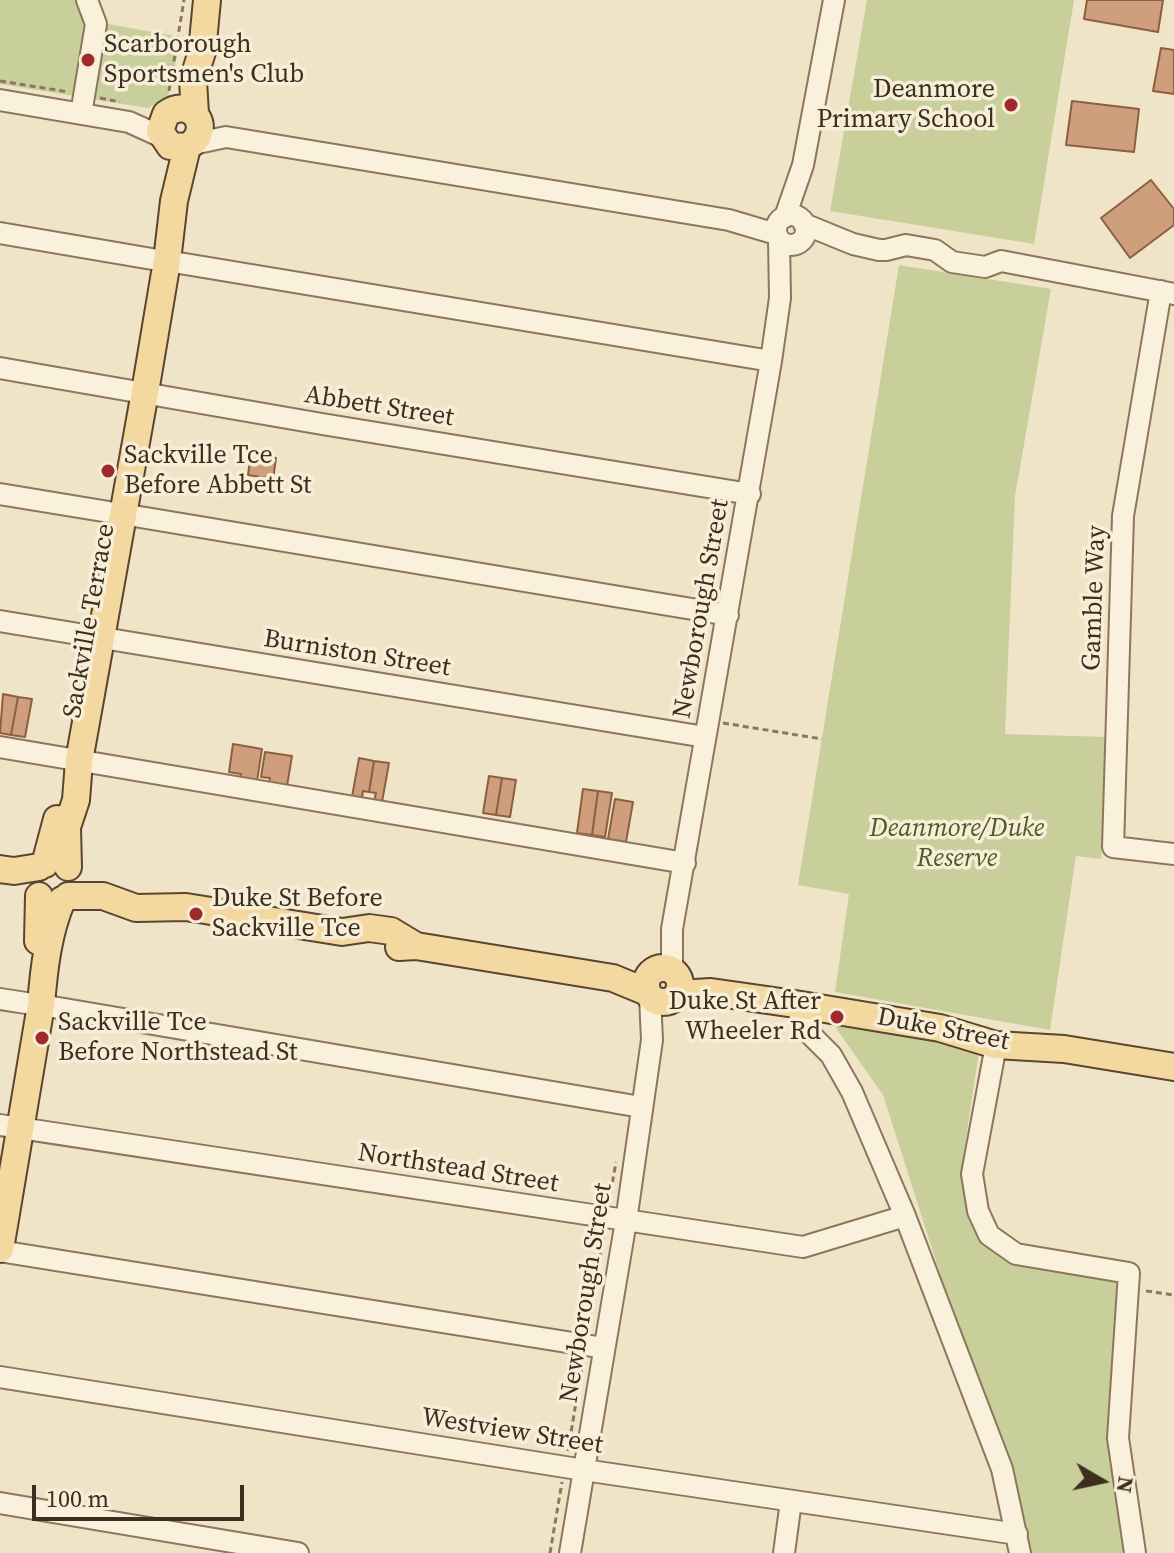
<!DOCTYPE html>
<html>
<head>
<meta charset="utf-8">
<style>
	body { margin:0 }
	#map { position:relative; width:1174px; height:1553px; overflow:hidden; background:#f0e4c8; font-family:"Source Serif 4",serif }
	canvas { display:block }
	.north { position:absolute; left:1062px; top:1441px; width:80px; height:80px; -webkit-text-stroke:6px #f7eed8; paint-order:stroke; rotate:99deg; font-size:22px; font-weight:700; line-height:32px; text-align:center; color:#3d2e20 }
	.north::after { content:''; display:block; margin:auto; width:28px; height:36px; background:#3d2e20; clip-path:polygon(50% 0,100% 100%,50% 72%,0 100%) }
	.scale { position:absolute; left:32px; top:1485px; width:212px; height:36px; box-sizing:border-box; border:4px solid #3d2e20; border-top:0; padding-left:10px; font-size:24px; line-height:28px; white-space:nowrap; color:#3d2e20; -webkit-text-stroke:6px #f7eed8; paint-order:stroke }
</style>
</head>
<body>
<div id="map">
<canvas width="1174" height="1553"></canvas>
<div class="north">N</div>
<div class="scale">100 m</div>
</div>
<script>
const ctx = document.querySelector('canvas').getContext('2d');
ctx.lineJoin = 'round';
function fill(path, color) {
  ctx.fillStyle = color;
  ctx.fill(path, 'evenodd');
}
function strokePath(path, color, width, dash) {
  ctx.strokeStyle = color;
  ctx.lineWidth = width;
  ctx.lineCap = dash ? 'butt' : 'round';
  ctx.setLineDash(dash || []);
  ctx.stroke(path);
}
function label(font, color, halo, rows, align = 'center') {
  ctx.font = font + ' "Source Serif 4",serif';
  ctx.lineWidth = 7;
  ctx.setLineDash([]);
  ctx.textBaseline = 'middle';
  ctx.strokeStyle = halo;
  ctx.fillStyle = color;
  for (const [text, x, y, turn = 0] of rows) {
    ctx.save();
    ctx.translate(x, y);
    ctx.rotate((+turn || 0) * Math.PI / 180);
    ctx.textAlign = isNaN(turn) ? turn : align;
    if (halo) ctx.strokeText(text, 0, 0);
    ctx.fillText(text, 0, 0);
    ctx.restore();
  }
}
fill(new Path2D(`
	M0 0H94L102 23 181 37 168 97 148 108 0 84Z
	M867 0H1074L1034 244 830 211Z
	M899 265 1051 289 1015 496 1005 734 1108 737 1101 859 1076 856 1050 1030 835 992 849 894 798 885Z
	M831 1021 980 1045 961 1172 966 1210 984 1241 1005 1261 1116 1281 1115 1348 1108 1451 1125 1553H1032L1014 1473 948 1299 883 1095Z`), '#c9cf9b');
const building = new Path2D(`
	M1087 0H1163L1158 32 1084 19Z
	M1161 48 1174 50V94L1153 91Z
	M1072 101 1139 109 1134 152 1066 145Z
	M1151 180 1174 209V225L1130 258 1101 218Z
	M251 454 276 458 273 479 248 475Z
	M3 694 18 697 11 735 0 733Z
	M18 697 32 699 25 737 11 735Z
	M233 744 262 749 257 781 240 778 241 774 229 772Z
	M265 752 292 756 287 786 269 783 270 778 261 777Z
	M359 758 374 761 369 792 363 791 362 798 352 797Z
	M374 761 389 763 382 802 374 801 376 793 369 792Z
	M489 776 502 778 496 815 483 813Z
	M502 778 516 780 510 817 496 815Z
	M583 789 598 791 592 835 577 833Z
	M598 791 612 793 605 837 592 835Z
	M615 799 633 802 626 842 608 839Z`);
fill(building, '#cf9f7d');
strokePath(building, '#8d5f41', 2);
const minor = new Path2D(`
	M0 100 129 122 162 137
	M81 114 96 24 87 0
	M193 144 226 137 729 220 776 234
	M776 230a15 15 0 1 1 30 0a15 15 0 1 1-30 0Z
	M785 217 803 165 834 0
	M804 224 853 244 879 250H886L906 245 935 250 952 262 985 267 1001 261 1174 294
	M0 233 152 259
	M167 261 771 361
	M1161 291 1123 516 1113 847 1174 854
	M0 368 322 424 750 494
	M0 494 109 512
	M122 514 728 615
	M0 621 705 737
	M0 747 685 863
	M672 970V929L771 361 780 298 779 240
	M0 999 26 1003
	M795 1004 809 1033 831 1055 852 1092 905 1216 1002 1469 1020 1553
	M41 1005 641 1107
	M996 1045 972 1174 978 1211 989 1235 1016 1254 1129 1273 1118 1438 1135 1553
	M0 1125 803 1247 905 1216
	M0 1251 604 1348
	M0 1377 584 1470 1017 1534
	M0 1503 298 1553
	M570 1553 626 1221 652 1040 650 997
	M784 1553 791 1501`);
const major = new Path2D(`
	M195 114 193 80 202 52 207 0
	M45 864 57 819
	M68 867 67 827 76 800 79 761 145 392 167 261 174 201 187 147C215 130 192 95 166 114L160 131 170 146 187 147
	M0 869 14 871 39 867
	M68 896H103L136 908 186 907 342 932 369 928 391 931 416 946
	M38 941 39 896
	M399 947 416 946 613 978 647 992
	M646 985a17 17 0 1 1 34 0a17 17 0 1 1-34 0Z
	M678 994 711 992 795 1004 940 1028 996 1045 1064 1049 1174 1067
	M0 1249 41 1005C44 968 48 933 62 900`);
strokePath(minor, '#8d765c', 24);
strokePath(major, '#5b4430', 30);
strokePath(new Path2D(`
	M0 81 69 92
	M169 91 184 0
	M100 98 120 102
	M723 723 822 739
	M609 1202 616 1162
	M1146 1291 1174 1295
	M588 1328 604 1233
	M568 1451 583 1360
	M550 1553 562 1482`), '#8d765c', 3, [6, 4]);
strokePath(minor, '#faf1dc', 20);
strokePath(major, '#f3d9a0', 26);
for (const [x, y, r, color] of [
	[88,60,8,"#9e2a2b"],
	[1011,105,8,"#9e2a2b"],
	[108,471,8,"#9e2a2b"],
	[196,914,8,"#9e2a2b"],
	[837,1017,8,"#9e2a2b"],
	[42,1038,8,"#9e2a2b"]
]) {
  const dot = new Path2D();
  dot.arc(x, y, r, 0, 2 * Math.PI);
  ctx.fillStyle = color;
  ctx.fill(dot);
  strokePath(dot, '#f7eed8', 3);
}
label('26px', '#3d2e20', '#f7eed8', [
	["Scarborough",104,45],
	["Sportsmen's Club",104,75],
	["Deanmore",995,90,"right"],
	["Primary School",995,120,"right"],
	["Sackville Tce",124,456],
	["Before Abbett St",124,486],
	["Duke St Before",212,899],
	["Sackville Tce",212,929],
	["Duke St After",821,1002,"right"],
	["Wheeler Rd",821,1032,"right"],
	["Sackville Tce",58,1023],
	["Before Northstead St",58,1053]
], 'left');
label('26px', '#3d2e20', '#f7eed8', [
	["Abbett Street",379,407,9],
	["Gamble Way",1095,598,-88],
	["Newborough Street",702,609,-80],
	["Sackville Terrace",90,621,-80],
	["Burniston Street",357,654,9],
	["Duke Street",943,1030,11],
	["Northstead Street",458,1169,9],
	["Newborough Street",587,1293,-81],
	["Westview Street",512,1432,9]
]);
label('italic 26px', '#4d5a26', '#f7eed8', [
	["Deanmore/Duke",957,829],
	["Reserve",957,859]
]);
</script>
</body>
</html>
